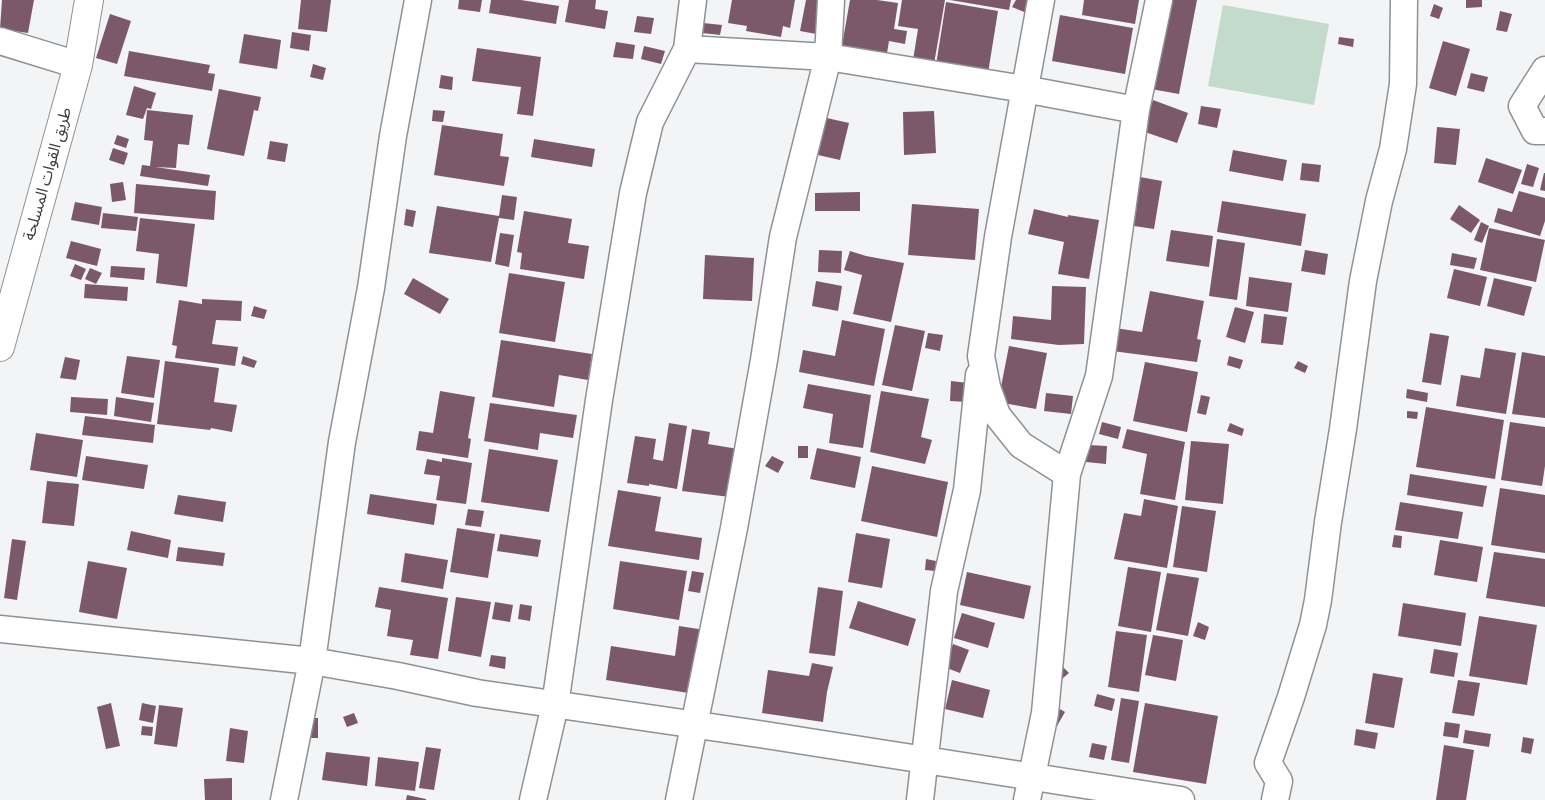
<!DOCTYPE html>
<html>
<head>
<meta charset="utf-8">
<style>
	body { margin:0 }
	canvas { display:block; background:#f3f4f6 }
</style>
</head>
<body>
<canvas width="1545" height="800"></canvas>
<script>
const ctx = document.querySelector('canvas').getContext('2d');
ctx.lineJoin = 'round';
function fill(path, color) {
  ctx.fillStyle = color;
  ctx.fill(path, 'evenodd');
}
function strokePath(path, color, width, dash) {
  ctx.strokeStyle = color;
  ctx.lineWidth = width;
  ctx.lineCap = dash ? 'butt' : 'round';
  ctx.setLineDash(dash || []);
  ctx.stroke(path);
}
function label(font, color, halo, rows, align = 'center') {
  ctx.font = font + ' Manrope,"Noto Sans Arabic",sans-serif';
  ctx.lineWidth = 5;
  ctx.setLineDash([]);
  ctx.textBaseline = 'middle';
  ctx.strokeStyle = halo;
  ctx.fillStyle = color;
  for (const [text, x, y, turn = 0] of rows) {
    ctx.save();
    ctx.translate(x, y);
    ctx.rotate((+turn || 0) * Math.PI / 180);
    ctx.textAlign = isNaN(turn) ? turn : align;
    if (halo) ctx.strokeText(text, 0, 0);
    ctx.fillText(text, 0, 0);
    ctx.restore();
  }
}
fill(new Path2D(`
	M1223 5 1329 24 1314 105 1208 86Z`), '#c3dbcb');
fill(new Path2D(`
	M2 0H34L28 33 0 29Z
	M301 0H331L327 32 298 29Z
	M459 0H482L480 12 458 9Z
	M491 0H521L559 6 556 24 489 13Z
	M569 0H596L595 9 608 11 605 29 565 22Z
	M732 0H795L790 28 783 26 781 37 746 31 747 26 728 23Z
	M806 0H828L822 35 800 31Z
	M850 0H877L898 3 894 29 907 31 905 44 889 41 886 59 841 51Z
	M902 0H945L934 64 913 60 918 29 898 26Z
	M950 0H1011L1009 10Z
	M1016 0H1033L1029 14 1012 7Z
	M1084 0H1139L1135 24 1082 15Z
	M1168 0H1197L1179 94 1151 89Z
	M1466 0H1482V7L1466 8Z
	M946 2 998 11 988 73 936 65Z
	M1434 4 1443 8 1439 19 1430 16Z
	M1500 11 1512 14 1507 32 1496 30Z
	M110 14 131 21 117 64 96 58Z
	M1060 15 1133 28 1125 74 1052 61Z
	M637 16 654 18 651 34 634 32Z
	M703 23 722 25 720 35 702 33Z
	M292 32 311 35 309 51 290 48Z
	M244 34 281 40 277 69 239 63Z
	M1339 37 1354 39 1353 47 1338 44Z
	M1443 41 1470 49 1456 96 1429 88Z
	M616 42 635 45 633 59 613 57Z
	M644 46 665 51 661 64 641 59Z
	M477 48 541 57 533 116 517 114 521 87 472 81Z
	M129 51 210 65 208 73 215 74 212 91 124 76Z
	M313 64 326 68 323 80 310 77Z
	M1471 73 1488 77 1484 92 1467 88Z
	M441 75 453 77 452 90 439 88Z
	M134 86 156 93 151 109 147 108 143 119 126 115Z
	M219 89 261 97 258 111 254 110 244 156 207 149Z
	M1153 100 1188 113 1177 143 1142 131Z
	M1201 106 1221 109 1217 128 1198 124Z
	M147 110 193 115 189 145 178 144 176 168 155 167 210 175 208 186 140 176 142 165 150 166 153 141 144 140Z
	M433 110 445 111 443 122 432 121Z
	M934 111 936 153 904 155 903 112Z
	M827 118 849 123 840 160 818 155Z
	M442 125 503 134 500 156 509 157 504 186 434 175Z
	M1437 127 1460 129 1456 165 1434 163Z
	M117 135 129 139 126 148 114 144Z
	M534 139 595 149 592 167 531 157Z
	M270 141 288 144 285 162 267 159Z
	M113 148 128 153 124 165 109 160Z
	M1233 150 1287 160 1283 181 1229 171Z
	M1486 158 1522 170 1513 194 1478 182Z
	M1302 163 1321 165 1319 182 1300 180Z
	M1527 164 1539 168 1533 187 1521 184Z
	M1544 173H1545V191L1540 190Z
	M1129 175 1162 181 1154 229 1121 224Z
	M123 182 126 200 112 202 110 184Z
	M136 184 216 191 214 220 134 213Z
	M1519 191 1545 198V221L1540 236 1494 222 1498 208 1512 212Z
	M860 192V211H815V193Z
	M502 195 517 197 514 220 499 218 491 262 429 253 437 206 499 216Z
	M1222 201 1306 214 1301 246 1217 232Z
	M75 202 102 207 99 225 71 220Z
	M912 204 979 209 975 260 908 255Z
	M1459 205 1480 220 1471 233 1450 219Z
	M406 209 416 211 413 227 404 225Z
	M1034 209 1068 217V215L1099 220 1089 279 1058 274 1064 242 1028 234Z
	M524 211 572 219 568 243 589 246 584 279 520 269 522 253 517 252Z
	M103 213 138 217 136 231 101 228Z
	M140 218 195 224 187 287 156 283 159 254 136 251Z
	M1481 222 1489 226 1482 243 1474 240Z
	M1489 228 1545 240 1536 282 1480 270Z
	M1171 230 1213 236 1209 267 1166 261Z
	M500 233 514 235 509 267 495 264Z
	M1217 239 1245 243 1237 300 1209 296Z
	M71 241 101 249 97 266 66 258Z
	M819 250 842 251 841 273 818 272Z
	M1305 250 1328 254 1325 275 1301 271Z
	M850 251 866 256 904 263 891 322 853 314 862 275 844 270Z
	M1452 253 1477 258 1474 269 1450 265Z
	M705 255 754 258 752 301 703 299Z
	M75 264 86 269 81 280 70 276Z
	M111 266 145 268 144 280 110 277Z
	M90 268 102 273 96 284 85 279Z
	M1454 269 1487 277 1480 306 1447 298Z
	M509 273 565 282 555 342 499 333Z
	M1249 277 1292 283 1288 312 1246 306Z
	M413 278 449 299 440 314 404 294Z
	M1494 278 1532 287 1524 316 1487 306Z
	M816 281 842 286 838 311 812 306Z
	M85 284 128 287 127 301 84 298Z
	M1052 286 1086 287 1084 344 1059 345 1011 339 1013 316 1051 320Z
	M1150 291 1204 301 1197 339 1201 340 1197 362 1112 351 1115 328 1142 332Z
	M202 299 242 301 241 321 216 320 212 344 238 347 235 366 175 358 177 346 172 345 179 300 202 304Z
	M254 306 267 310 264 319 251 316Z
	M1235 307 1254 312 1245 343 1226 337Z
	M1264 314 1287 317 1283 345 1261 343Z
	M842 320 885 329 874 386 799 372 803 350 835 356Z
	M895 325 925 331 912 391 882 385Z
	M928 333 943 335 940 351 925 348Z
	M1430 333 1449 336 1441 385 1422 382Z
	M501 340 592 354 588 380 559 375 554 407 492 397Z
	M1009 346 1047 353 1036 409 998 402Z
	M1485 348 1516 353 1506 414 1456 406 1461 375 1480 378Z
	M1522 352 1545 356V418L1512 414Z
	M127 356 160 360 154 398 121 393Z
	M243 356 257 361 254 368 241 364Z
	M1229 356 1243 360 1240 369 1227 365Z
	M65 357 80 360 76 380 60 378Z
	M165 361 219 368 214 402 237 405 232 432 211 428 210 430 157 424Z
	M1298 361 1308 366 1305 373 1294 368Z
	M1145 362 1198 372 1187 432 1133 421Z
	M951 381 968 383 967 402 950 401Z
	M808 384 871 395 863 448 829 443 833 414 803 408Z
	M1407 389 1428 393 1427 402 1406 398Z
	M440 391 475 397 468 438 471 439 468 458 416 450 419 431 433 433Z
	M881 391 929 399 921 437 932 440 925 464 870 452Z
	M1046 393 1073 396 1071 414 1044 411Z
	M1201 395 1210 397 1206 415 1197 413Z
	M71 397 108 399 107 415 70 412Z
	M116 397 154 403 151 422 114 416Z
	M490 403 577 415 573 438 540 433 538 450 484 441Z
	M1426 407 1504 420 1495 479 1416 467Z
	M1407 411 1418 412 1417 419 1407 418Z
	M85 416 155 425 153 443 82 435Z
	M1102 422 1121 427 1118 439 1099 434Z
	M1510 422 1545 427V466L1542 486 1501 480Z
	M669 423 687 426 677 489 649 484V486L627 483 635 436 656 439 653 459 663 461Z
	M1230 423 1244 429 1242 436 1227 431Z
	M692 429 710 432 708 444 738 449 730 497 682 491Z
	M1127 429 1185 442 1175 500 1140 494 1147 454 1122 448Z
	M36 433 83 440 77 477 30 470Z
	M1191 441 1229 444 1223 504 1185 500Z
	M1088 445 1107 446 1106 464 1086 462Z
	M798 446H808V458H798Z
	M817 448 861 457 855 488 810 479Z
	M489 449 558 460 549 512 481 502Z
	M86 456 148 465 144 489 82 480Z
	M772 456 784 462 778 473 765 466Z
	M442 458 472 463 466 504 436 500 440 476 424 474 427 459 442 462Z
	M872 466 948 482 937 537 861 521Z
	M1410 474 1487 486 1483 507 1407 495Z
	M47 481 79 484 74 526 42 523Z
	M1500 488 1545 495V553L1491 545Z
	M618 490 661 497 655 531 702 538 699 560 608 546Z
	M370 494 437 504 434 525 367 514Z
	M178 495 226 502 223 522 174 514Z
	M1144 499 1178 506 1167 568 1114 559 1124 513 1141 516Z
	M1400 502 1463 512 1458 539 1395 530Z
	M1182 506 1216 511 1207 572 1173 567Z
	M468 509 484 511 481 527 465 525Z
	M457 528 495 534 488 578 450 572Z
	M131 531 171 540 168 558 127 550Z
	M856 533 890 539 882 588 848 582Z
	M500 534 541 540 538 557 497 551Z
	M1394 535 1402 536 1401 548 1392 547Z
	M12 539 26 541 17 600 4 598Z
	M1440 540 1483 547 1477 582 1434 575Z
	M178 547 225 553 223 566 176 561Z
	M1494 552 1545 559V607L1486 598Z
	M405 553 448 560 443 589 401 582Z
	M926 559 936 561 935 571 925 570Z
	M88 561 127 568 117 619 79 612Z
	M620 561 687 571 679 620 613 609Z
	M1128 567 1161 572 1151 632 1118 626Z
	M692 571 704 573 700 593 688 591Z
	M967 572 1031 586 1024 619 960 605Z
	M1167 573 1199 578 1188 636 1156 630Z
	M379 587 448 598 438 659 410 655 413 640 387 636 391 610 375 607Z
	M818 587 843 591 835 656 809 653Z
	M456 597 491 602 481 657 448 651Z
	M858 601 916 619 908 646 849 628Z
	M495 602 513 605 510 622 492 619Z
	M1403 603 1466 613 1461 646 1398 636Z
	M520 604 532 606 530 621 518 619Z
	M962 613 995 623 988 648 954 638Z
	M1479 616 1537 625 1527 685 1469 676Z
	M1198 622 1209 627 1205 640 1193 636Z
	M679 626 705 630 695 694 606 680 611 646 675 656Z
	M1116 631 1147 635 1139 692 1108 687Z
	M1153 635 1183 640 1176 681 1145 675Z
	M953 644 969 650 960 673 944 667Z
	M1434 649 1458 653 1454 677 1430 673Z
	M491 655 506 657 505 669 489 666Z
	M812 663 833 667 827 692 823 722 762 713 768 670 809 676Z
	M1061 665 1069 673 1056 684Z
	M1373 673 1403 678 1394 728 1365 723Z
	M952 680 990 690 983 718 945 709Z
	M1458 680 1480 683 1474 716 1452 713Z
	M1097 694 1115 699 1112 711 1094 706Z
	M1121 698 1139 701 1129 763 1111 760Z
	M111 703 120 746 106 749 97 707Z
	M142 703 156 706 153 723 139 720Z
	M1145 703 1218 716 1206 784 1133 772Z
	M159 705 183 708 177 747 154 744Z
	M1053 705 1065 712 1057 726 1045 718Z
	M354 713 358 723 347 727 343 717Z
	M305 718H318V738H305Z
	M1445 722 1460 724 1458 738 1443 736Z
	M142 726 153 727 152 736 141 735Z
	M230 728 248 731 244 763 226 761Z
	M1356 729 1378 733 1375 749 1354 745Z
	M1465 730 1491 734 1489 747 1463 743Z
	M1523 737 1534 739 1531 754 1521 752Z
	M1092 743 1107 746 1104 760 1089 757Z
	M1444 745 1474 750 1466 800H1436Z
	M426 747 441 749 434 790 419 788Z
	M326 752 370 757 367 786 322 780Z
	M378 757 419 762 415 791 375 786Z
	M232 778V800H205L204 779Z
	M407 795 426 799V800H406Z`), '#7c586b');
const street = new Path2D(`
	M1041 0 998 237 981 356 987 387 997 415 1021 445 1067 474
	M0 41 78 65
	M687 49 828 57 1024 89 1136 110
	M1545 70 1522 106 1535 131H1545
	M0 629 312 661 398 676 477 693 759 734 1181 800
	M284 800 312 661 342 442 371 288 393 136 418 0
	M533 800 555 705 599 400 633 193 650 122 687 49 693 0
	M679 800 734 528 764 360 783 237 828 57 831 0
	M920 800 944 591 967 490 979 375
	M1027 800 1045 713 1067 474 1099 376 1136 110 1159 0
	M1275 800 1279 781 1268 763 1291 697 1313 625 1318 600 1328 522 1343 429 1363 281 1379 201 1393 149 1403 84 1404 0`);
const secondary = new Path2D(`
	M0 347 78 65 89 0`);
strokePath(street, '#909193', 29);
strokePath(secondary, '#909193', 30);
strokePath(street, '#fff', 26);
strokePath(secondary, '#fff', 28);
label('16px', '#3c3d3e', '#fff', [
	["طريق القوات المسلحة",48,174,-74]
]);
</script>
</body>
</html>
